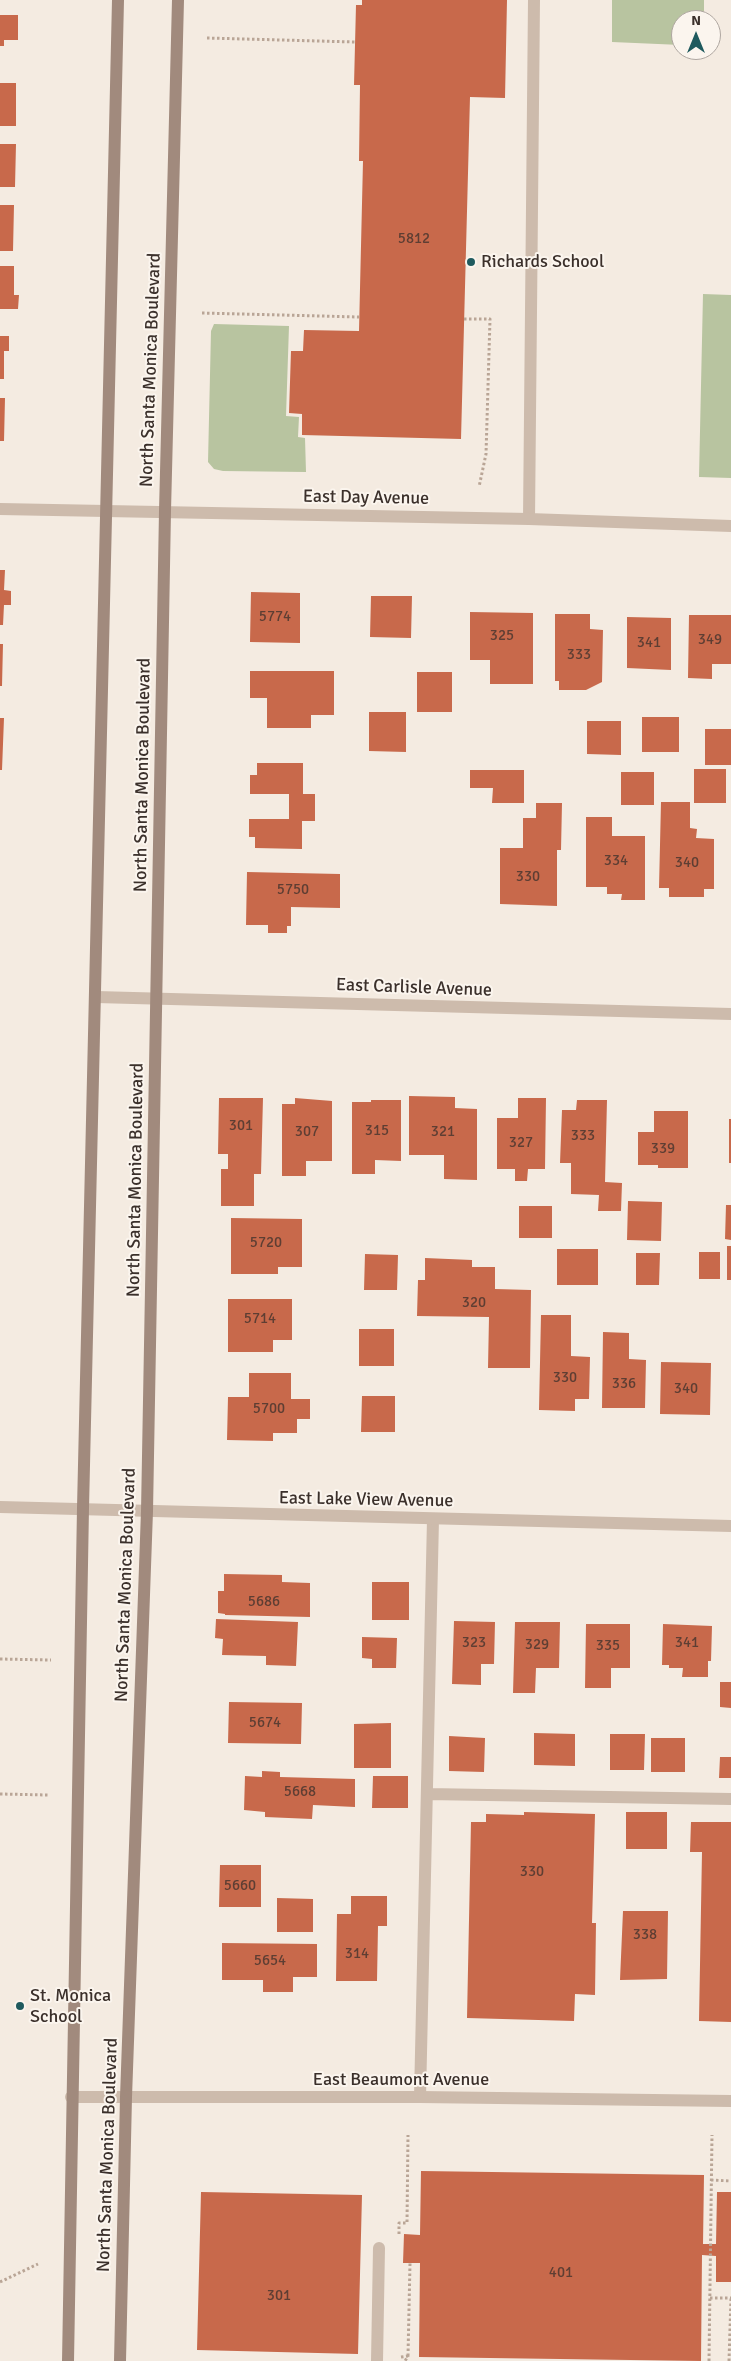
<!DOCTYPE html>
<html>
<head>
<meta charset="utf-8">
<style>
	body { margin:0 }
	#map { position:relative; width:731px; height:2361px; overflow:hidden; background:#f4ebe1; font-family:Signika,sans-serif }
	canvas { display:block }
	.north { position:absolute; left:671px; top:10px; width:50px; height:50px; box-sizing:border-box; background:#fbf5ee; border:1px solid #aea6a0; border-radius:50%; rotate:0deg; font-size:14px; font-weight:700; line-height:20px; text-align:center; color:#3b302b }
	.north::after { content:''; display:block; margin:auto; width:18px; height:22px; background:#1f5a5e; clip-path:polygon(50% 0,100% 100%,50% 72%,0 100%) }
</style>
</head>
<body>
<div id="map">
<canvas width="731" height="2361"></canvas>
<div class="north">N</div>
</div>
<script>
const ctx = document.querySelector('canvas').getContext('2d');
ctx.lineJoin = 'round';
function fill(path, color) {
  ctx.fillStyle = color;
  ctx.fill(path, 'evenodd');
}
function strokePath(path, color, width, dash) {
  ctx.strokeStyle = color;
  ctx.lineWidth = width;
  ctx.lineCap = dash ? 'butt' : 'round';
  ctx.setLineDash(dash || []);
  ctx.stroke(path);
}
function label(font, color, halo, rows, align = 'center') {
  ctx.font = font + ' Signika,sans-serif';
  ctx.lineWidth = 4;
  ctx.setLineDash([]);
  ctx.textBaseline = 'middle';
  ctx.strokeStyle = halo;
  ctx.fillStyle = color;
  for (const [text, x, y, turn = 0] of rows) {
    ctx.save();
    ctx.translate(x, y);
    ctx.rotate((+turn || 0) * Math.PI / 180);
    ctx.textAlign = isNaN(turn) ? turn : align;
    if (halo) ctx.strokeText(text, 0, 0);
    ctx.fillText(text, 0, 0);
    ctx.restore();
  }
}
fill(new Path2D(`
	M612 0H704V20H681V45L612 42Z
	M703 294 731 295V478L699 477Z
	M214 324 289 326 286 416 299 417 298 437 305 438 306 472 223 471 214 469 208 462 211 331Z`), '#b8c4a0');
fill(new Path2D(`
	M362 0H507L505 98 470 97 461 439 302 435V414L289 413 291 351H303L304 330 359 331 363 161H359L360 85H354L356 5H362Z
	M0 15H18V40H4V46H0Z
	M0 83H16V126H0Z
	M0 144H16L15 187H0Z
	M0 205H14L13 251H0Z
	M0 266H14V295H19L18 309H0Z
	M0 336H9V351H4V379H0Z
	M0 398H5L4 441H0Z
	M0 570H5L4 590 11 591V605H4L3 625H0Z
	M251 592 300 593V643L250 642Z
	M371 596H412L411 638 370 637Z
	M470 612 533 613V684H490V660H470Z
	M555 614H590V629L603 630 602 682 586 690H559V681H555Z
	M689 615H731V664H712V679L688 678Z
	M627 617 671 618V670L627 668Z
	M0 644H3L2 686H0Z
	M250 671H334V715H311V728H267V698H250Z
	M417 672H452V712H417Z
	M369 712H406V752L369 751Z
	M642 717H679V752H642Z
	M0 718H4L2 770H0Z
	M587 721H621V755L587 754Z
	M705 729H731V765H705Z
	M257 763H303V794H315V821H302V849L255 848V837H249V819H289V794H250V775H257Z
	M694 769H726V803H694Z
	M470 770H524V803H492L493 788H470Z
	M621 772H654V805H621Z
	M661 802H690V828L697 829 696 838 714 839V889H704V897H669V888H659Z
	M536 803H562L561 850H557V906L500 904V848H523V818H536Z
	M586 817H612V836H645V900H621L622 894H607V887H586Z
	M247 872 340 874V908L291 907V926H287V933H268V925H246Z
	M409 1096 455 1097V1108L477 1109V1180L444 1179V1155H409Z
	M219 1098H263L261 1174H254V1206H221V1169H228V1154H218Z
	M295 1098 332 1101V1161H306V1176H282V1104H295Z
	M518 1098H546L545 1169H528L527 1181H515V1169H497V1118H518Z
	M371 1100H401V1161L375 1160V1174H352V1102H371Z
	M577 1100H607L605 1182 622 1183 621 1211H598L599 1195 571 1194V1163H560L562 1110H576Z
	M654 1111H688V1168H658V1165H638V1132H654Z
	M729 1119H731V1163H729Z
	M628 1201 662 1202 661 1241 627 1240Z
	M726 1205H731V1240L725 1239Z
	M519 1206H552V1238H519Z
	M231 1218 302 1219V1267H278V1274H231Z
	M727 1246H731V1280H727Z
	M557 1249H598V1285H557Z
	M699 1252H720V1279H699Z
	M636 1253H660L659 1285H636Z
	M365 1254 398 1255 397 1290H364Z
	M425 1258 472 1260V1267H495V1289L531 1290 530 1368H488L489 1317 417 1316 418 1280H425Z
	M228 1299H292V1340H273V1352H228Z
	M541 1315H571V1356L590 1357 589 1399H575V1411L539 1410Z
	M359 1329H394V1366H359Z
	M603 1332 629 1333V1359L646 1360 645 1408H602Z
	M661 1362 711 1363 710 1415 660 1414Z
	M249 1373H291V1399H310V1419H297V1433H273V1441L227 1440 228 1397H249Z
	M362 1396H395V1432H361Z
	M224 1574 282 1575V1582L310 1583V1617L225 1615V1614L218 1613V1591H224Z
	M372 1582H409V1620H372Z
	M216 1619 298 1622 296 1666 266 1665V1656L222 1655 223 1639 215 1638Z
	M454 1621 495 1622 494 1664H481V1685L452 1684Z
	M515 1622H560L559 1668H536L535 1693H513Z
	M586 1624H630V1668H611V1688H585Z
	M663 1624 712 1626 711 1661H708V1677H682L683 1668H669V1665H662Z
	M362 1637 397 1638 396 1668H372V1659L362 1658Z
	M720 1682H731V1708L720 1707Z
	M229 1702 302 1703 301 1744 228 1743Z
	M391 1723V1768H354V1724Z
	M534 1733 575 1734V1766L534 1765Z
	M610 1734H645L644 1770H610Z
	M449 1736 485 1738 484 1772 449 1771Z
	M651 1738H685V1772H651Z
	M720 1757H731V1778H719Z
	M262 1771 280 1772V1777L355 1779V1807L313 1805 312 1819 265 1817V1812L244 1810 245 1776 262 1777Z
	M373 1776H408V1808H372Z
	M524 1812 595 1814 592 1923H596L595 1995 575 1994 574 2021 467 2018 471 1822H486V1814L524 1815Z
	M626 1812H667V1849H626Z
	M691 1822H731V2022L699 2021 702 1852H690Z
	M220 1865H261V1907H219Z
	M351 1896H387V1926H378L377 1981H336L337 1914H351Z
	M277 1898 313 1899V1932H277Z
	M623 1911H668L667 1979 620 1980Z
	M222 1943 317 1944V1977H293V1992H263V1980H222Z
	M421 2171 704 2175 703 2244H716L717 2192H731V2282H716V2256L702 2255 701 2361 419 2357 420 2263H403L404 2234 420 2235Z
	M201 2192 362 2195 358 2354 197 2350Z`), '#c8694b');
strokePath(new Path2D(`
	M207 38 355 42
	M202 313 359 317
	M464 319H490L486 454 479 487
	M0 1659 51 1660
	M0 1794 48 1795
	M711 2180 731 2181
	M399 2234V2223H407L408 2135
	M0 2282 38 2264
	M710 2298H731
	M408 2356 410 2263
	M401 2357 408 2356 405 2361
	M709 2361 712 2135
	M729 2361 731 2298`), '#b9a596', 3, [2.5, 2.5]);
strokePath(new Path2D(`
	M529 519 534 0
	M427 1794 731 1799
	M420 2097 433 1519
	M377 2361 379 2248`), '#cdbbac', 12);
strokePath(new Path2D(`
	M0 509 529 519 731 526
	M96 997 731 1014
	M0 1507 731 1526
	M71 2097H420L731 2101`), '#cdbbac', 12);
strokePath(new Path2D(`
	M68 2361 83 1508 118 0
	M120 2361 126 2097 147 1511 165 511 178 0`), '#a18a7d', 12);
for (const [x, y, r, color] of [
	[471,262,5,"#1f5a5e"],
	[20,2006,5,"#1f5a5e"]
]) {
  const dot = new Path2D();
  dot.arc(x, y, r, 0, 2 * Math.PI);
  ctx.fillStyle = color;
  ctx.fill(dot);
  strokePath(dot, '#fbf5ee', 2);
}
label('15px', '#5e3e33', null, [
	["5812",414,239],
	["5774",275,617],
	["325",502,636],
	["349",710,640],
	["341",649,643],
	["333",579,655],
	["334",616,861],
	["340",687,863],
	["330",528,877],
	["5750",293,890],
	["301",241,1126],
	["315",377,1131],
	["307",307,1132],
	["321",443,1132],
	["333",583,1136],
	["327",521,1143],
	["339",663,1149],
	["5720",266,1243],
	["320",474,1303],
	["5714",260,1319],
	["330",565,1378],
	["336",624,1384],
	["340",686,1389],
	["5700",269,1409],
	["5686",264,1602],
	["323",474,1643],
	["341",687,1643],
	["329",537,1645],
	["335",608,1646],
	["5674",265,1723],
	["5668",300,1792],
	["330",532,1872],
	["5660",240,1886],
	["338",645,1935],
	["314",357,1954],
	["5654",270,1961],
	["401",561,2273],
	["301",279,2296]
]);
label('18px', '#3b302b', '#fbf5ee', [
	["Richards School",481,262],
	["St. Monica",30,1996],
	["School",30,2017]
], 'left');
label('18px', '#3b302b', '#fbf5ee', [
	["North Santa Monica Boulevard",151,370,-88],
	["East Day Avenue",366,498,1],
	["North Santa Monica Boulevard",143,775,-89],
	["East Carlisle Avenue",414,988,2],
	["North Santa Monica Boulevard",136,1180,-89],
	["East Lake View Avenue",366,1500,1],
	["North Santa Monica Boulevard",126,1585,-88],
	["East Beaumont Avenue",401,2080],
	["North Santa Monica Boulevard",108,2155,-88]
]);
</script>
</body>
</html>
